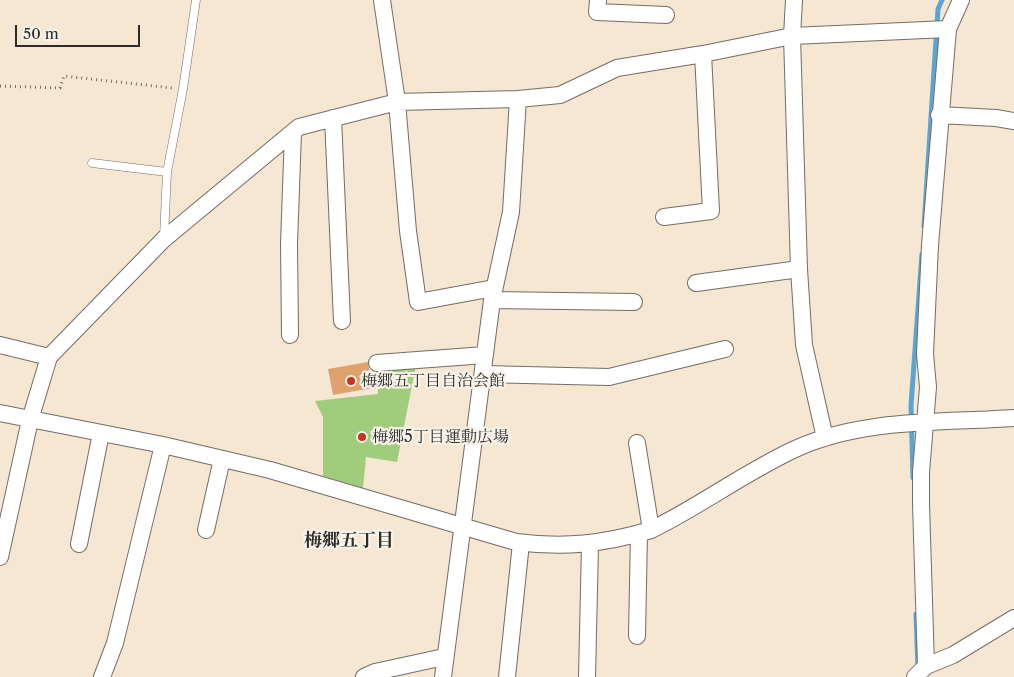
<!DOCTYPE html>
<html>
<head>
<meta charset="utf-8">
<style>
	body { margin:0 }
	#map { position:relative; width:1014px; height:677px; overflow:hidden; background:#f5e7d1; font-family:"Libre Caslon Text",serif }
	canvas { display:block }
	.scale { position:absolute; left:15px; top:25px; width:125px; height:22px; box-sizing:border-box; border:2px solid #2b2b2b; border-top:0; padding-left:6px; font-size:15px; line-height:18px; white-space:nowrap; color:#2b2b2b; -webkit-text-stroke:4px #f7f3e8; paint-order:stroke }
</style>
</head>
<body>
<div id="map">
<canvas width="1014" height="677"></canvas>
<div class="scale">50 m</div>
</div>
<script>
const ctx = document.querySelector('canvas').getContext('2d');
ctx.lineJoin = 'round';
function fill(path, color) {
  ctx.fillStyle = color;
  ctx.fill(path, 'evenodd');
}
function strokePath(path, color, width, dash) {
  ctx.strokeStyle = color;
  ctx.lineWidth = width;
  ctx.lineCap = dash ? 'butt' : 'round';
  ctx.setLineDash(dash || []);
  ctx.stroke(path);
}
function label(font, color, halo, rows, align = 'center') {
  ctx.font = font + ' "Libre Caslon Text","Noto Serif JP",serif';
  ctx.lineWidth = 4.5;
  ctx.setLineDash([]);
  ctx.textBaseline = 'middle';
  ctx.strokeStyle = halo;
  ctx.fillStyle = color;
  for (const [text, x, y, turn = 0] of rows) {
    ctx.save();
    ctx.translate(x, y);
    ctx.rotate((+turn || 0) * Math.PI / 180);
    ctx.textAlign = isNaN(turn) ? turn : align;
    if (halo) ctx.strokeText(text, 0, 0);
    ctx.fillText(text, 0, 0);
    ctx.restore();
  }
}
fill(new Path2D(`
	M416 365 397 462 366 457 363 488 323 476V417L315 401 378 394 376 369Z`), '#9fcd7b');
strokePath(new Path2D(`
	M924 226 938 9 942 0
	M913 478 911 405 922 254
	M916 614 918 668`), '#5ca5d3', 5);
fill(new Path2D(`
	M368 362 372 388 333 395 328 369Z`), '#dea26f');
const service = new Path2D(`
	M92 163 167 172
	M164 237 167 172 183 89 196 0`);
const minor = new Path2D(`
	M382 0 397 102 408 231 418 302 494 288
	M598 0 597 12 666 15
	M794 0 792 36 799 269 804 345 825 438
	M939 115 996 118 1014 121
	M333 118 342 321
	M664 217 711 211 703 54
	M696 283 799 269
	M492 300 634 302
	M290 335 289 244 293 132
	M0 345 49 357
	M377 363 485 355
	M483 374 609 377 725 349
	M0 413 163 445 270 470 516 542C565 548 603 544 651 530 700 506 744 473 793 450 860 418 942 423 1014 418
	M637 443 651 530
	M206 530 222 459
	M79 544 101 433
	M0 557 30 420 49 357 164 239 299 127 397 102 518 99 560 95 617 68 703 54 792 36 948 29
	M637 636 639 533
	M926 666 921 504V472L928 387 925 354 930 245 948 29 961 0
	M102 677 115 643 163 445
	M364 677 375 672 444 657
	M443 677 492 300 511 212 518 99
	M507 677 521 543
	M587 677 590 545
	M915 677 926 666 953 655 1014 618`);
strokePath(service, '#726d65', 9);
strokePath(minor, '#726d65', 18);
strokePath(new Path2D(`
	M0 86 60 88 64 76 172 88`), '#726d65', 3, [1, 4]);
strokePath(service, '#fff', 8);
strokePath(minor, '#fff', 16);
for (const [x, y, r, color] of [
	[351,381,5,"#c8321e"],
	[362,437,5,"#c8321e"]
]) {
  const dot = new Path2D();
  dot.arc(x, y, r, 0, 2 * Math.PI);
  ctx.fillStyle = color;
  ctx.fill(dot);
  strokePath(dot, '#f7f3e8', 2);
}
label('16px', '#2b2b2b', '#f7f3e8', [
	["梅郷五丁目自治会館",361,381],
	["梅郷5丁目運動広場",372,437]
], 'left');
label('bold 18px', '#2b2b2b', '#f7f3e8', [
	["梅郷五丁目",349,541]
]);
</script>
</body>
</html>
